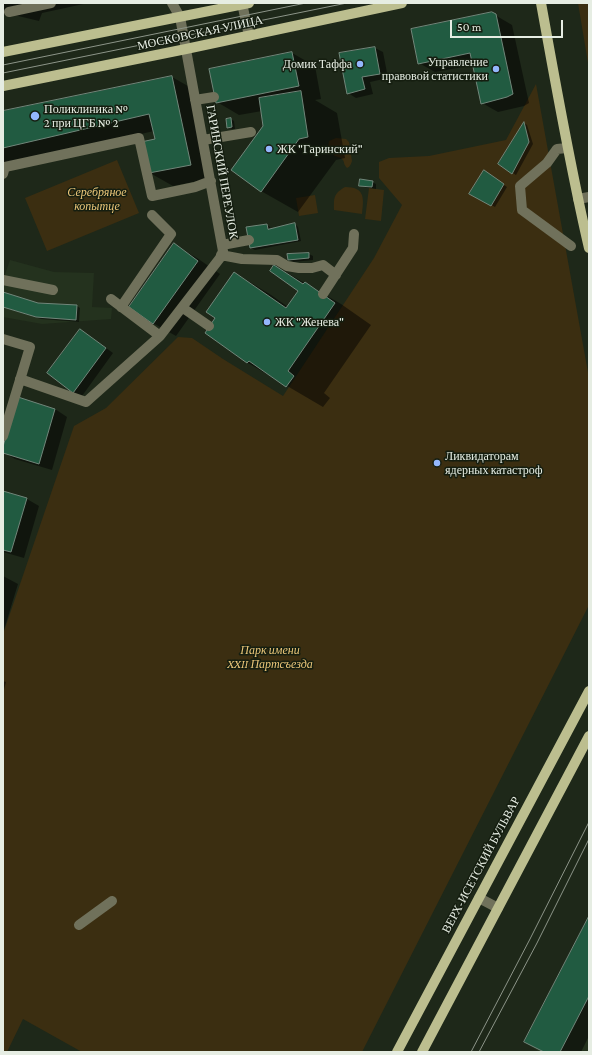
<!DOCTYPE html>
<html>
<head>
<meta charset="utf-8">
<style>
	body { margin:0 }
	#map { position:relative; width:592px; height:1055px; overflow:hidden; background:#1e2819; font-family:"Crimson Pro",serif }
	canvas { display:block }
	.frame { position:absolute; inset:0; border:4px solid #e6ede3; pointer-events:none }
	.scale { position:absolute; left:450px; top:20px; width:113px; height:18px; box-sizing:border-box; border:2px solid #e6ede3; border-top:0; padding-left:5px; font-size:12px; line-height:14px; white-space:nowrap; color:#e6ede3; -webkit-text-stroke:3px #151e10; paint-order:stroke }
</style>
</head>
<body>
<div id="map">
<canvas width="592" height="1055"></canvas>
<div class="frame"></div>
<div class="scale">50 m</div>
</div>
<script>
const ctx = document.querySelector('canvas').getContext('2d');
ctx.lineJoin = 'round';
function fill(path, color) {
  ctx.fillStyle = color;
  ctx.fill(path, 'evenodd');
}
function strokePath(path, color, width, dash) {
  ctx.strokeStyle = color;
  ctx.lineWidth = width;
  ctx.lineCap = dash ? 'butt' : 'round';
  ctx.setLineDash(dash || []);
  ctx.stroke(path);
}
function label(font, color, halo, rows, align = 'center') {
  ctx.font = font + ' "Crimson Pro",serif';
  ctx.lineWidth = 3;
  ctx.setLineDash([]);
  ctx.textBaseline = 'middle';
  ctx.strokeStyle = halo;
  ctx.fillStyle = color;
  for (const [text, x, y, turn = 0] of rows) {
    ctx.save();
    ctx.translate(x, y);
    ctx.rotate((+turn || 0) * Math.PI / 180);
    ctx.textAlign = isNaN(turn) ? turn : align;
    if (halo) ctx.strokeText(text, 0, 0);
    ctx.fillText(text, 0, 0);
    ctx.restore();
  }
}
fill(new Path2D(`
	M10 260 54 272 94 273 92 307 112 308 111 319 42 324 3 317V280Z
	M589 916V1052H540L524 1042Z`), '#24321e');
fill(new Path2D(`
	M578 3H589V69Z
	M536 84 589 378V605L362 1052H82L23 1019 7 1052H3V634L74 426 106 408 178 337 192 338 223 359 283 396 374 258 402 205 379 178V162L389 158 429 156 506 140Z
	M336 138 346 139 349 142 352 161C351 164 350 167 347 168 343 164 345 162 342 159 340 157 337 157 335 156 332 154 330 150 328 147L329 141Z
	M117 160 139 213 47 251 25 198Z
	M345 187C365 187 364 198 362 214L334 210C334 198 333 194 345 187Z
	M369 188 384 190 381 221 365 219Z
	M315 195 318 213 299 216 296 198Z`), '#3b2e11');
fill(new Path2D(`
	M3 3H88L42 13 39 21 14 15 3 8Z
	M495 15 512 25 529 103 524 106 498 112 482 103 474 65 435 72 419 63Z
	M375 48 383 52 388 78 370 82 373 94 356 98 348 93Z
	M292 53 315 66 321 99 315 100 337 113 345 158 336 160 298 212 261 191 264 126 262 111 239 115 217 102 210 70Z
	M172 77 195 90 213 178 173 186 150 173 156 139 154 131 4 165 3 168V112Z
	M231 119 234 121 235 129H232L228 127Z
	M524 123 527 125 533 144 516 175 499 164Z
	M488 174 507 187 495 207 471 194Z
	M372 182 376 184V189L364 187 360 185Z
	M295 224 298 227 301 241 255 250 251 248 266 225 270 227 271 229Z
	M174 245 197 258 220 274 176 336 153 323Z
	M309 254 313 256V260L293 262 289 260Z
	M275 266 341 304 371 325 324 393 330 398 323 407 248 363 206 333 217 318 235 273 271 295 288 307 299 291Z
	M3 293 38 304 77 306 80 308 79 322 41 319 3 307Z
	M80 330 88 335 113 353 82 396 73 392Z
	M19 398 55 409 67 417 52 470 15 459 3 452Z
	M3 492 27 499 39 506 24 558 3 552Z
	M3 576 18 584 3 633Z
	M3 681 6 682 3 693Z
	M589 918V1036L581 1052H544L525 1041Z`), '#0007');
const building = new Path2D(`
	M492 12 496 14 513 94 507 97 481 104 470 53 418 64 411 29Z
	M375 47 380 74 362 77 365 89 347 94 339 53Z
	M292 52 299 86 216 103 209 69Z
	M172 76 191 165 149 173 141 142 155 139 149 114 3 148V111Z
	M301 91 308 137 299 139 261 192 231 170 263 126 259 98Z
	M231 118 232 127 227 128 226 119Z
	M524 122 529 142 512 174 498 164Z
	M484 170 504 184 491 206 469 194Z
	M360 179 373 181 372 187 359 186Z
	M295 223 298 240 250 248 246 227 267 224 268 229Z
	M174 243 198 261 153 324 129 307Z
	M309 253V258L288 260 287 254Z
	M274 265 303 284 305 282 335 303 288 371 294 376 286 387 249 361 247 363 205 333 215 318 206 312 234 272 286 308 298 291 270 271Z
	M3 292 38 303 77 305 76 320 36 317 3 307Z
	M80 329 106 348 73 393 47 373Z
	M18 397 55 409 39 464 3 453V447Z
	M3 491 27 498 11 552 3 550Z
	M589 916V996L560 1052H544L524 1042Z`);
fill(building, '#215b41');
strokePath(building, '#71867a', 1);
strokePath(new Path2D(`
	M242 3 249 36
	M9 12 51 3
	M195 100 214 97
	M203 140 251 132
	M567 148 557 149 547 163 520 186 522 210 571 246
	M3 174 5 167 139 138 152 196 195 187 211 181
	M578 199 589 197
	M222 245 249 240
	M221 255 242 259 277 260 287 266 299 268H312L323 265 336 275
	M3 280 53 290
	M323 294 353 248 354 234
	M111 299 160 336
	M121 307 171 234 152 215
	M183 308 209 326
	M3 339 30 347 3 436
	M20 379 86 402 160 336 220 258 223 251 180 17 172 3
	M479 898 498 908
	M79 925 112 901`), '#70715b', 10);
strokePath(new Path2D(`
	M541 3C556 85 570 167 589 248
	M3 52 249 3
	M3 86 186 49 402 3
	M397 1052 589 691
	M422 1052 589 736`), '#bcbe8f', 10);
strokePath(new Path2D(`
	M3 65 306 3
	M3 73 347 3
	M471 1052 530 939 589 822
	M479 1052 537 943 589 839`), '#8d9589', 1);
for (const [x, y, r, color] of [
	[360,64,4,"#94b7fd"],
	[496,69,4,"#94b7fd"],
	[35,116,5,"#94b7fd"],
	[269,149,4,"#94b7fd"],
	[267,322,4,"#94b7fd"],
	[437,463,4,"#94b7fd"]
]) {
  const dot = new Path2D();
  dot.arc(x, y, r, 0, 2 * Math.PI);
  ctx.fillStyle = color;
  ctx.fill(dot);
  strokePath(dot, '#151e10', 1.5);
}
label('12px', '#e6ede3', '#151e10', [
	["МОСКОВСКАЯ УЛИЦА",200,33,-12],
	["ГАРИНСКИЙ ПЕРЕУЛОК",222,172,80],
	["ВЕРХ-ИСЕТСКИЙ БУЛЬВАР",481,865,-62]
]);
label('12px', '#e6ede3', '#151e10', [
	["Управление",488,62,"right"],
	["правовой статистики",488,76,"right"],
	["Домик Таффа",352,64,"right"],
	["Поликлиника №",44,109],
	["2 при ЦГБ № 2",44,123],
	["ЖК \"Гаринский\"",277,149],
	["ЖК \"Женева\"",275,322],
	["Ликвидаторам",445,456],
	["ядерных катастроф",445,470]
], 'left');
label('italic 12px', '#ebc679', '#151e10', [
	["Серебряное",97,192],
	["копытце",97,206],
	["Парк имени",270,650],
	["XXII Партсъезда",270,664]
]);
</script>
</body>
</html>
